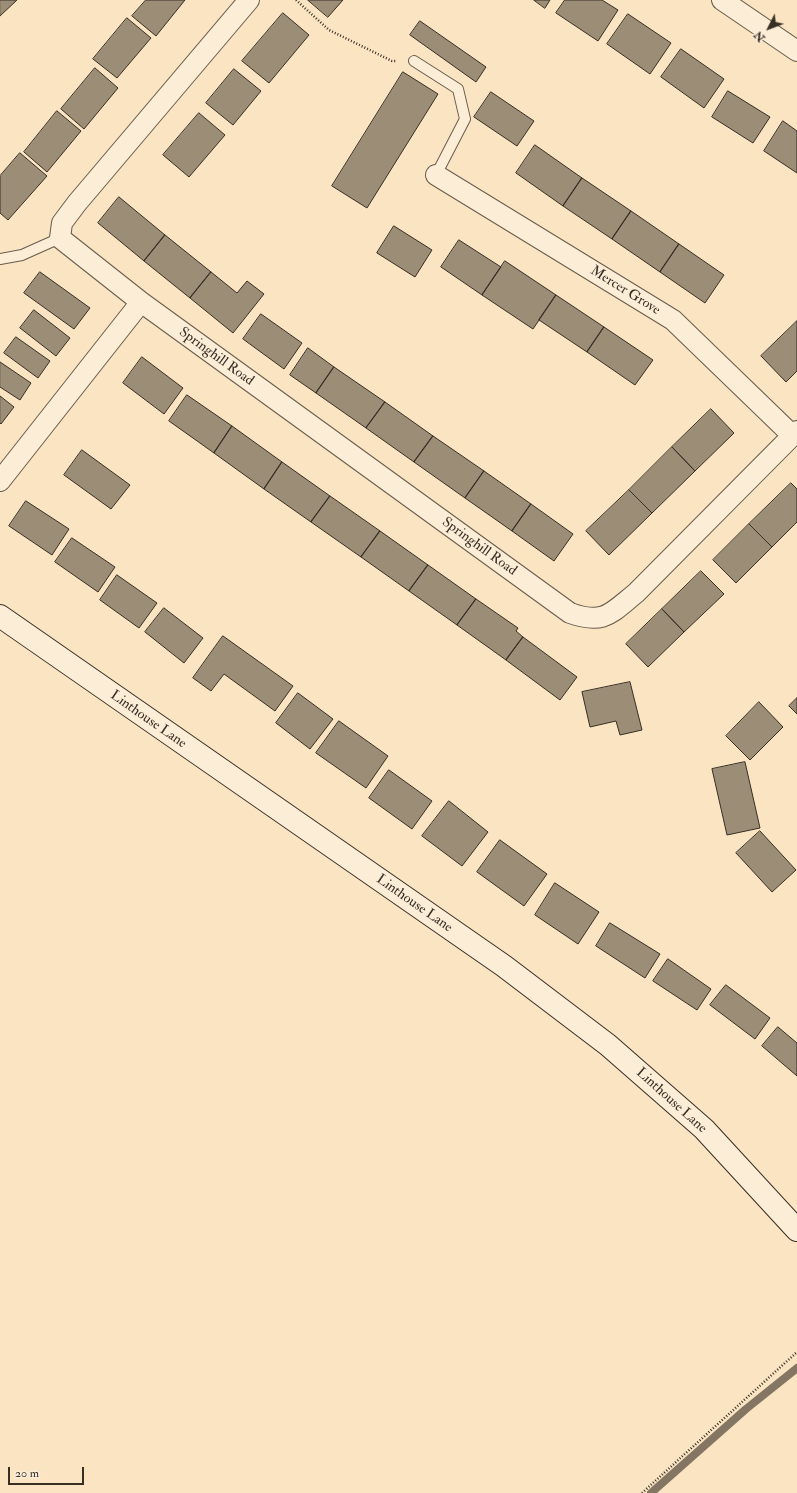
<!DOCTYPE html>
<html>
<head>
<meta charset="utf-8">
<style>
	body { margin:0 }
	#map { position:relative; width:797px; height:1493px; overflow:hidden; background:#fae4c2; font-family:"IM FELL Double Pica",serif }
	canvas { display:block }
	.north { position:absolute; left:749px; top:8px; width:40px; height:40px; -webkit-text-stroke:3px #fcedd7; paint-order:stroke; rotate:228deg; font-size:11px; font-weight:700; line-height:16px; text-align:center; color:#372e24 }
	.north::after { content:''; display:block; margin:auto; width:14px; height:18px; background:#372e24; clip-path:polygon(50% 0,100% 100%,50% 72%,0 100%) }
	.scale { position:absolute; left:8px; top:1467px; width:76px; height:18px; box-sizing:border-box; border:2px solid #372e24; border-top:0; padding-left:5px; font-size:12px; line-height:14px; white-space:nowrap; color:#372e24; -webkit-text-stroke:3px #fcedd7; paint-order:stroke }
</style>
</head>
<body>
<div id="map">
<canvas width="797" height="1493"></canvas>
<div class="north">N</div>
<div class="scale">20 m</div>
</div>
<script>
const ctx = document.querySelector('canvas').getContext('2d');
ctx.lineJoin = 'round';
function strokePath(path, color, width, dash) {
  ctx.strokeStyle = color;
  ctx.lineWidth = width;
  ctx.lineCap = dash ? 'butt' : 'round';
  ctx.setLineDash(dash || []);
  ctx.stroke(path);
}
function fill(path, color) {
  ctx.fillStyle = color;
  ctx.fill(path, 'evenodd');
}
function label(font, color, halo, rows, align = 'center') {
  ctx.font = font + ' "IM FELL Double Pica",serif';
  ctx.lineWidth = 3;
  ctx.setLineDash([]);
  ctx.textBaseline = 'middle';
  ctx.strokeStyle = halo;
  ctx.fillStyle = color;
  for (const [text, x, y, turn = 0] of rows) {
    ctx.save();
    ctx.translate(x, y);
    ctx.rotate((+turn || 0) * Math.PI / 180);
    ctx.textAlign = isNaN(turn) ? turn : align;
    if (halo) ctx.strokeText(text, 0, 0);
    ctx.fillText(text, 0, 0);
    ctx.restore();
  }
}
strokePath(new Path2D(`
	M651 1493 746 1409 797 1368`), '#847662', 8);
const building = new Path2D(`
	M0 0H17L0 16Z
	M146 0H185L156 36 132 16Z
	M308 0H343L328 17Z
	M534 0H550L545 8Z
	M565 0H602L618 10 598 41 556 13Z
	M283 13 309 35 269 83 242 61Z
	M628 14 671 43 650 74 607 44Z
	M127 18 151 38 117 78 93 59Z
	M420 21 486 67 476 82 410 35Z
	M681 49 724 79 704 108 661 77Z
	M95 68 118 88 84 129 61 109Z
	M234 69 261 91 233 125 206 103Z
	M403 72 438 94 367 208 332 186Z
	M728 91 770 117 753 143 712 117Z
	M491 92 534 121 517 146 474 117Z
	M57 111 81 131 47 172 24 152Z
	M199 113 225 135 189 177 163 155Z
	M783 121 797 131V173L764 151Z
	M535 145 582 178 563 206 516 173Z
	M20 153 47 176 8 220 0 213V176Z
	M582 178 631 211 612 239 563 206Z
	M119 197 165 235 144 261 98 223Z
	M631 211 679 244 660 272 612 239Z
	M394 226 432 250 415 277 377 253Z
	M165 235 211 272 190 298 144 261Z
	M459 240 501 267 482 295 441 267Z
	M679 244 724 275 705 303 660 272Z
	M505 261 556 295 533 329 482 295Z
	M40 272 90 308 74 329 24 293Z
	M211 272 237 293 247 281 264 294 233 333 190 298Z
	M556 295 604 327 587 352 539 320Z
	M34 310 70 338 56 356 20 328Z
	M261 314 302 343 284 369 243 339Z
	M797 321V371L786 382 761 356Z
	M604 327 653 360 635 385 587 352Z
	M16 337 50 361 38 378 4 353Z
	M308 348 334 367 316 393 290 375Z
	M142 357 183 388 164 414 123 383Z
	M0 362 31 383 20 400 0 387Z
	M334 367 385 402 366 428 316 393Z
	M187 395 232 426 214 453 169 421Z
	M0 396 14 407 1 424 0 423Z
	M385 402 433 436 414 462 366 428Z
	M711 409 734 433 695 471 672 447Z
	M232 426 282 462 264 489 214 453Z
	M433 436 484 471 465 498 414 462Z
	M672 447 695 471 652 513 629 490Z
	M82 450 130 485 111 509 64 475Z
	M282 462 330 496 311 522 264 489Z
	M484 471 531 504 512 531 465 498Z
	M791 483 797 489V522L772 547 749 524Z
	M629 490 652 513 609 555 586 531Z
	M330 496 380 531 361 557 311 522Z
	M26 501 69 529 52 555 9 526Z
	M531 504 573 534 554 561 512 531Z
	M749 524 772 547 736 583 713 560Z
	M380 531 428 565 409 591 361 557Z
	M72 538 115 567 98 592 55 562Z
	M428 565 476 599 457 625 409 591Z
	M701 571 724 594 684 632 662 609Z
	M117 575 157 603 139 628 100 600Z
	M476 599 518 628 516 631 523 637 506 660 457 625Z
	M164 608 203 638 184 663 145 632Z
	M662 609 684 632 648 667 626 644Z
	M223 636 293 686 275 711 224 674 211 691 193 678Z
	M523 637 577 677 560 700 506 660Z
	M630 682 642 730 620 735 616 721 590 727 582 692Z
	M298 693 333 719 310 749 276 723Z
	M797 698V714L789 706Z
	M759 702 783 727 750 760 726 736Z
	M339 721 388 756 366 788 316 753Z
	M745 762 760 828 727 835 712 769Z
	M389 770 432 801 412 829 369 798Z
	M449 801 488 832 462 866 422 836Z
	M760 831 796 870 772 892 736 853Z
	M500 840 547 874 524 906 477 872Z
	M555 883 599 912 578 944 535 915Z
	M610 923 660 954 645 978 596 946Z
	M668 959 711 989 697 1010 653 981Z
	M726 985 770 1018 755 1039 710 1005Z
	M778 1027 797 1043V1076L762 1046Z`);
fill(building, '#9c8d76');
strokePath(building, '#372e24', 1);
const lane = new Path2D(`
	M414 61 458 89 465 119 436 175
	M0 259 22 255 60 238`);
const street = new Path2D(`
	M249 0 77 203 62 223 60 238 141 302 570 613C604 625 610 614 636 593L797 431
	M722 0 797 51
	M436 175 673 320 792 435
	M0 481 141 302`);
const secondary = new Path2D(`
	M0 616 504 966 608 1045 704 1129 797 1230`);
strokePath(lane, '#685c4c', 12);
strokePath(street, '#685c4c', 22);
strokePath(secondary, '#372e24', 24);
strokePath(new Path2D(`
	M296 0 329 30 392 61H397
	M642 1493 797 1352`), '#372e24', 2.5, [1, 2]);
strokePath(lane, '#fcedd7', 10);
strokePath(street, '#fcedd7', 20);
strokePath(secondary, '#fcedd7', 22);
label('14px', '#372e24', '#fcedd7', [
	["Mercer Grove",625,291,32],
	["Springhill Road",216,357,36],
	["Springhill Road",479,547,36],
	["Linthouse Lane",148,720,35],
	["Linthouse Lane",414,904,35],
	["Linthouse Lane",671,1101,42]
]);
</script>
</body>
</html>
